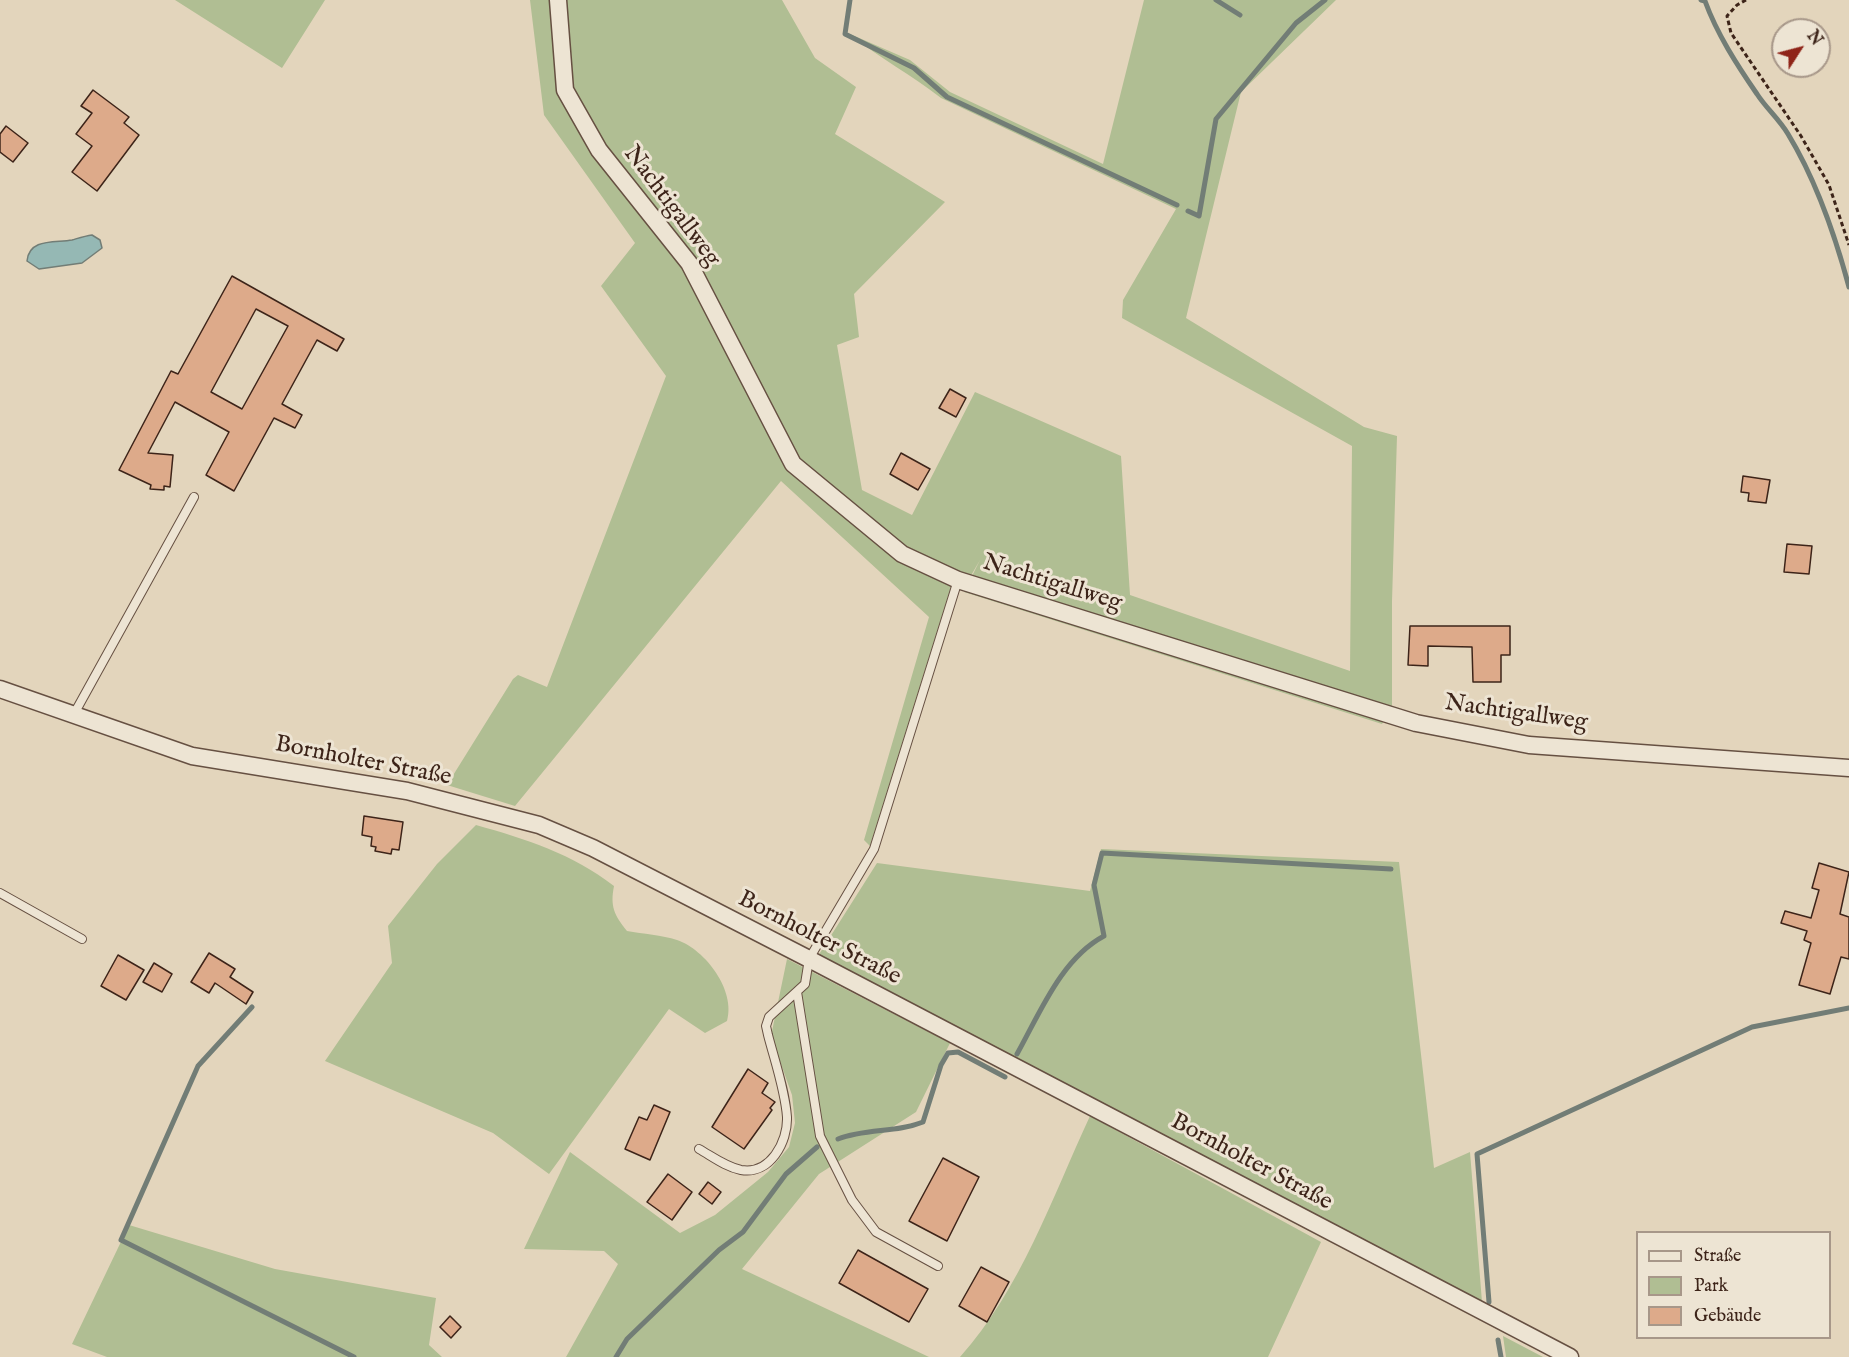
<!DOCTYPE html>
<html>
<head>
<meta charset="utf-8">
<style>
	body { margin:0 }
	#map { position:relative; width:1849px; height:1357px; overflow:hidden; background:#e3d5bc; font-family:"IM FELL English",serif }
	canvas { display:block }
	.legend { position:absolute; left:1636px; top:1231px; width:195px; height:108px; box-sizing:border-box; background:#ede4d3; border:2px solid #a79789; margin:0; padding:8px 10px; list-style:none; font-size:18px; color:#3d2419 }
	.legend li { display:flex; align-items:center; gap:12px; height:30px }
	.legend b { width:30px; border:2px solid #a79789 }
	.north { position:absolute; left:1771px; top:18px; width:60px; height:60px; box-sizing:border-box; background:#ede4d3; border:2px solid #a79789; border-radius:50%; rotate:54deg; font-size:16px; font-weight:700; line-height:24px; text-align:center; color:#3d2419 }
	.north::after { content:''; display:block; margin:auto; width:21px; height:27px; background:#8f2418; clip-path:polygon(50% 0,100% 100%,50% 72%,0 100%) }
</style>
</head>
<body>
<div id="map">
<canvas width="1849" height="1357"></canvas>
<ul class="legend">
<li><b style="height:8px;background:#ede4d3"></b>Straße</li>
<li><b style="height:16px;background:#b0be93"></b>Park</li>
<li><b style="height:16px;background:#ddaa8a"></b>Gebäude</li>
</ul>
<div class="north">N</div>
</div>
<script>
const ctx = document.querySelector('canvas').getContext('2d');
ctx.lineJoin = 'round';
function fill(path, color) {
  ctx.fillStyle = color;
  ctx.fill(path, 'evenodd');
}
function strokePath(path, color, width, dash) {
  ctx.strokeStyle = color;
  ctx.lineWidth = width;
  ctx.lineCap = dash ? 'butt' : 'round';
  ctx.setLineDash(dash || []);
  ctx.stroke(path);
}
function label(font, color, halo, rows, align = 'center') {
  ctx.font = font + ' "IM FELL English",serif';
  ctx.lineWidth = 6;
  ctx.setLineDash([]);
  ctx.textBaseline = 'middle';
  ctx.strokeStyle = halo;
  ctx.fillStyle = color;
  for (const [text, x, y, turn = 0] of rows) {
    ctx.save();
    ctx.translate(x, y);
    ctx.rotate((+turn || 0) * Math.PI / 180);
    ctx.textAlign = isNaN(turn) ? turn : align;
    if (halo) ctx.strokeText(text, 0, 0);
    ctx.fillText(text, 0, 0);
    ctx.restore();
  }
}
fill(new Path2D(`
	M175 0H325L282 68Z
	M530 0H782L815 58 856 87 835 134 945 202 854 294 859 337 837 345 862 490 912 515 975 392 1121 456 1130 595 1350 671 1352 446 1122 318 1123 300 1176 209 941 98C912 75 879 58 850 34L910 60 950 92 1103 164 1144 0H1336L1241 92 1186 318 1364 427 1397 436 1392 601V705L1382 724 964 592 980 560 969 579 955 574 870 846 864 840 929 617 781 481 515 806 447 785 513 679 518 675 547 687 666 376 601 286 635 243 544 115Z
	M476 825C526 839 573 854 614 886 610 906 614 915 627 931 643 934 662 935 677 940 706 950 736 991 727 1021L705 1033 669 1009 549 1174 493 1133 325 1061 392 963 388 926 437 864Z
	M1101 849 1399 862 1434 1168 1470 1152 1482 1302 818 956 877 863 1090 891Z
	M787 959 950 1043 916 1112 819 1174 742 1269 929 1357H566L618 1264 604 1251 524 1249 570 1152 680 1233 715 1215 768 1172 789 1147 795 1123 792 1095 771 1036Z
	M1090 1116 1321 1242 1268 1357H960C1021 1289 1052 1198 1090 1116Z
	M129 1225 275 1269 436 1298 429 1345 442 1357H107L72 1344Z
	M1503 1336 1543 1357H1506Z`), '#b0be93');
const water = new Path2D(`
	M92 235 100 240 102 248 82 263 39 269 27 261C29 238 55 243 72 240 79 238 85 236 92 235Z`);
fill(water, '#95b8b4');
strokePath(water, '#727d76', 1.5);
strokePath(new Path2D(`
	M850 0 845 34 914 68 947 97 1177 205
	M1216 0 1240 15
	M1701 0 1705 1C1717 34 1737 65 1757 94 1766 108 1779 119 1788 134 1816 180 1835 235 1849 287
	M1188 211 1199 216 1216 119 1296 23 1325 0
	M252 1007 198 1066 121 1240 354 1357
	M1017 1054C1040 1013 1061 959 1104 936L1094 885 1102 853 1391 869
	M838 1139C866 1128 896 1133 923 1122L941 1065 948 1053 958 1052 1005 1077
	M1489 1302 1477 1154 1752 1027 1849 1008
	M1498 1340 1501 1357
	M616 1357 627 1339 719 1250 743 1232 786 1174 817 1147`), '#727d76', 5);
const building = new Path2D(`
	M93 90 129 117 124 123 139 135 97 191 72 172 92 146 76 134 92 113 81 106Z
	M6 126 28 143 13 162 0 152V134Z
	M232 276 344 339 337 351 317 340 282 404 302 415 295 428 274 418 234 491 206 475 229 432 175 402 148 453 173 455 170 487 164 486V490L150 489 151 485 119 470 171 371 178 374ZM256 309 288 326 242 409 211 392Z
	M950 389 966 398 956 417 939 408Z
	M901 453 930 469 918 490 890 474Z
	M1743 476 1770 480 1766 503 1748 501 1749 493 1741 492Z
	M1787 544 1812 546 1809 574 1784 572Z
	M1410 626H1510V655H1501V682H1473L1472 647 1428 646V666L1408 665Z
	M364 816 403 822 399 850 392 849 391 854 375 851 376 847 371 846 372 837 362 835Z
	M1819 863 1849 872 1840 914 1849 917V959L1841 957 1830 994 1799 985 1811 943 1804 940 1807 931 1781 923 1785 911 1811 918 1819 890 1812 888Z
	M209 953 235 969 230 977 253 992 246 1004 215 983 209 993 191 982Z
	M118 955 144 970 126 1000 101 986Z
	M154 963 172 974 162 992 143 982Z
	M748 1069 768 1083 762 1093 775 1102 770 1108 772 1110 744 1149 712 1127Z
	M654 1105 670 1112 650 1160 625 1149 639 1117 647 1120Z
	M943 1158 979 1177 947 1241 909 1221Z
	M668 1174 692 1192 672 1220 647 1202Z
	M708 1182 721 1192 712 1204 699 1194Z
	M858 1250 928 1289 909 1322 839 1283Z
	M981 1267 1009 1282 987 1322 959 1306Z
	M450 1316 461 1327 451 1338 440 1327Z`);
fill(building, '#ddaa8a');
strokePath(building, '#3d2419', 1.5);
const service = new Path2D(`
	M74 714 194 497
	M0 893 82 939
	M797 992 820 1136 852 1200 876 1232 938 1266
	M699 1149C713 1157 726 1167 741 1170 770 1175 788 1142 787 1117 785 1090 775 1062 768 1035L766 1026 769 1017 805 984 809 959 874 849 958 580`);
const minor = new Path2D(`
	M558 0 565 90 599 150 689 263 793 464 902 554 958 580 1416 723 1529 745 1849 768
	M0 689 192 756 407 791 539 825 593 848 809 959 1570 1357`);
strokePath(service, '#665042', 10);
strokePath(minor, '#665042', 19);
strokePath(new Path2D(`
	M1746 0 1737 5 1727 16 1731 33 1801 136 1829 185 1849 245`), '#3d2419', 3, [4.5, 3]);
strokePath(service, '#ede4d3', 8);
strokePath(minor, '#ede4d3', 16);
label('24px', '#3d2419', '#ede4d3', [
	["Nachtigallweg",671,207,53],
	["Nachtigallweg",1052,584,17],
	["Nachtigallweg",1516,714,8],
	["Bornholter Straße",363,762,11],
	["Bornholter Straße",819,939,27],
	["Bornholter Straße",1251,1163,28]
]);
</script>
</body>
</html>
